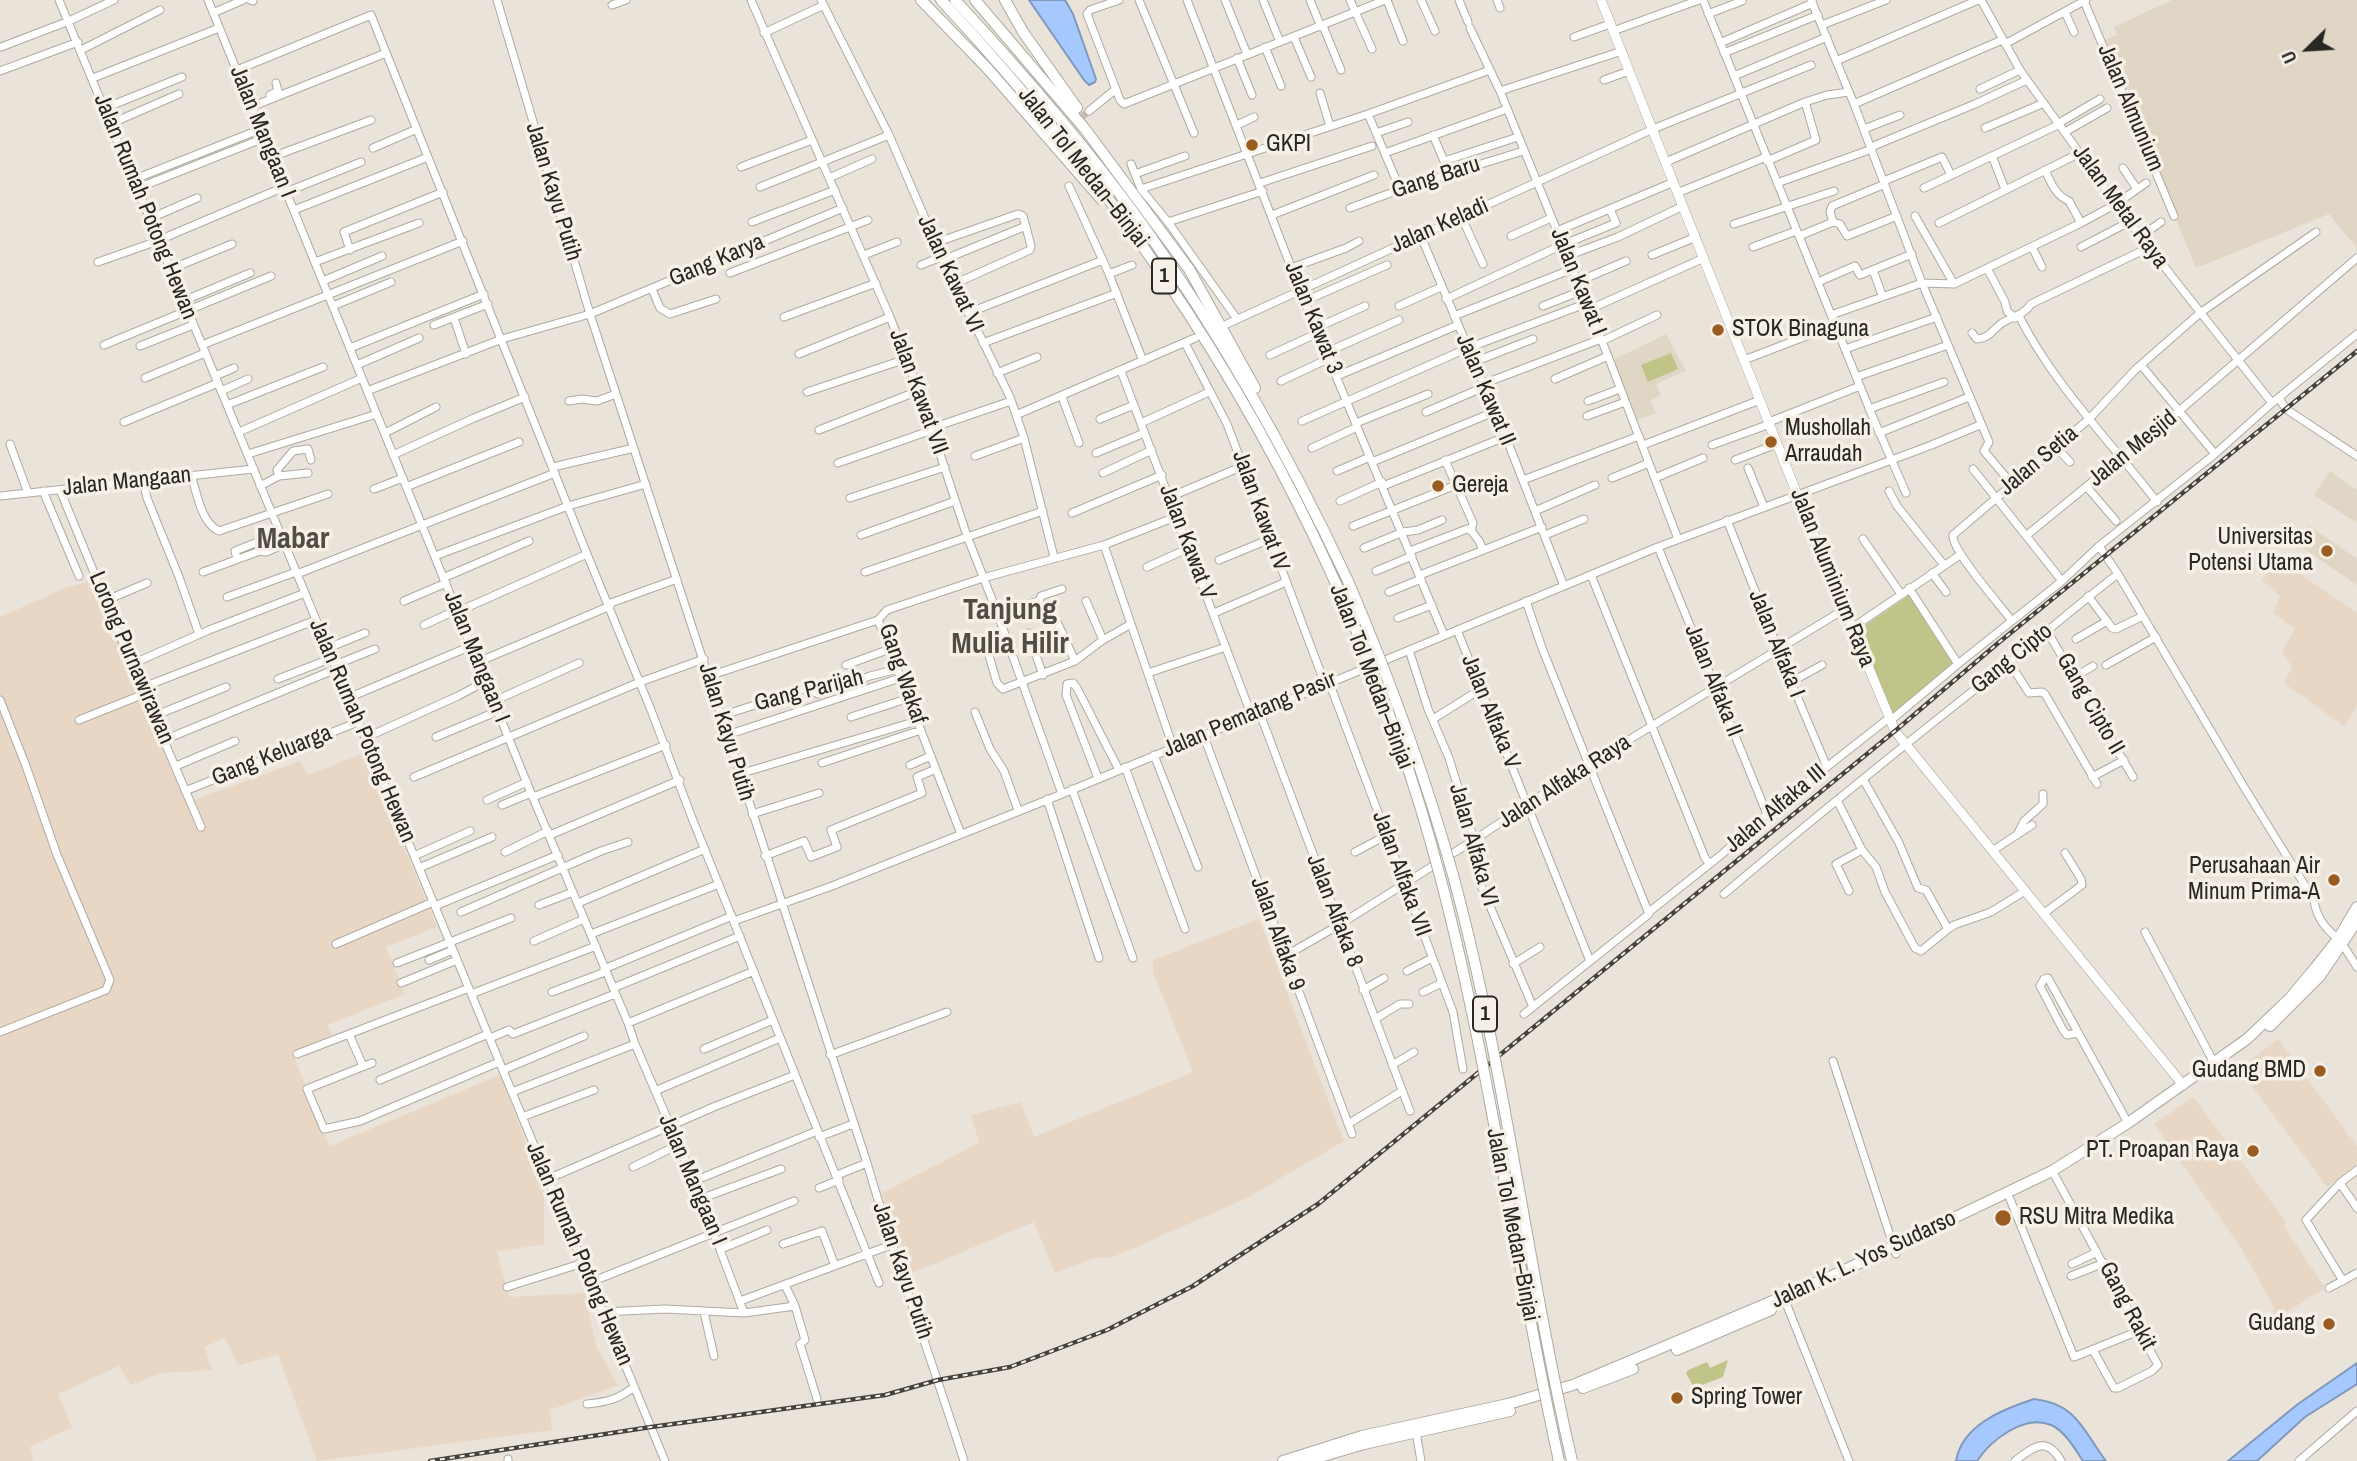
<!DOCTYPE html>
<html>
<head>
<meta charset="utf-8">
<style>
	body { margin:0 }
	#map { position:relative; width:2357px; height:1461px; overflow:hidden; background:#e9e3d9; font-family:"Archivo Narrow",sans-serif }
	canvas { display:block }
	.north { position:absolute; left:2273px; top:14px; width:70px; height:70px; -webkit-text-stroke:5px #f6f0e6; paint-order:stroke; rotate:246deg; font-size:19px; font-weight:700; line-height:28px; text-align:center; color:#292724 }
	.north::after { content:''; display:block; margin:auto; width:24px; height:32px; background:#292724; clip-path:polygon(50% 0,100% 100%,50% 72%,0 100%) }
</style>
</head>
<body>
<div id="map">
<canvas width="2357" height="1461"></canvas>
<div class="north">U</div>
</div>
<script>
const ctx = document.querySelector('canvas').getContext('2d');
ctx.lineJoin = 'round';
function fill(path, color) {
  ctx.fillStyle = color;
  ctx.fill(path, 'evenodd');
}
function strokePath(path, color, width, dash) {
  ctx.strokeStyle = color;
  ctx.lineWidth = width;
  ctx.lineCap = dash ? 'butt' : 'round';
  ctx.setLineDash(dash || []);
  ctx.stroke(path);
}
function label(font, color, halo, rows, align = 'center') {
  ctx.font = font + ' "Archivo Narrow",sans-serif';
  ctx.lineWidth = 7;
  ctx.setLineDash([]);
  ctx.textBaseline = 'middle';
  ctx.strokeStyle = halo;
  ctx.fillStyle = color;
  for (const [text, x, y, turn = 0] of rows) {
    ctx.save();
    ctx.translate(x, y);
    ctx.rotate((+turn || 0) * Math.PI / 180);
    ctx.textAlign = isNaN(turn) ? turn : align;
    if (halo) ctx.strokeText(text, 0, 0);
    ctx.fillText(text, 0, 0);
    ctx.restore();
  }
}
fill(new Path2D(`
	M2172 0H2357V248L2329 214 2196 268 2103 41 2117 35 2114 27Z
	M1666 334 1686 371 1656 384 1661 395 1650 401 1656 413 1637 420 1613 360Z
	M2330 471 2357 490V523L2314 495Z
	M2308 525 2357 559V585L2297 544Z`), '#e0d6c6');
fill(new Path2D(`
	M2278 559 2357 613V707L2344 726 2284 683 2292 667 2282 651 2295 629 2273 613 2280 596 2262 580Z
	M101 578 194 800 300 761 307 775 365 753 437 927 386 947 405 994 327 1025 332 1035 292 1052 330 1146 500 1075 544 1190V1244L497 1252 509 1297 585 1293 596 1346 618 1385 550 1410 552 1430 317 1461 278 1355 238 1365 225 1338 205 1347 212 1370 162 1373 131 1385 119 1366 58 1394 72 1427 30 1447 33 1461H0V617L65 588Z
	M1259 919 1344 1141 1247 1198 1111 1258H1094L1055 1273 1034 1222 907 1275 882 1193 979 1143 971 1115 1021 1102 1034 1137 1193 1072 1153 972V960Z
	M2278 1039 2357 1146V1164L2327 1187 2239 1069Z
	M2193 1097 2287 1223 2284 1226 2325 1288 2277 1318 2273 1313 2275 1309 2241 1248 2154 1124Z`), '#e9d7c6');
fill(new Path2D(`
	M1671 353 1678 369 1648 382 1641 365Z
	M1911 594 1955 665 1893 716 1858 630Z
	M1728 1360 1723 1377 1694 1388 1686 1373 1688 1370 1707 1362 1710 1368Z`), '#c1c489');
const water = new Path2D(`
	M1029 0H1065L1073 14 1096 79 1095 82 1089 85 1084 80Z
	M2357 1363V1384L2305 1417 2257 1461H2228L2298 1404Z
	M2034 1399C2077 1404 2082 1429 2106 1461H2083C2075 1449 2065 1431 2051 1425 2024 1414 1991 1440 1977 1461H1956C1962 1425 2003 1409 2034 1399Z`);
fill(water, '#a5c9fe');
strokePath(water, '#8098bd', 2);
strokePath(new Path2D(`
	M1066 131 1089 111`), '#c3bdb5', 7, [7, 3.5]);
const minor = new Path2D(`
	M59 0 665 1461
	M208 0 531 793 628 1023 635 1044 694 1181 744 1313
	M250 0 253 1
	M497 0 590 314 867 1163C896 1263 932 1361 964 1461
	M751 0 890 317 922 399 967 536 997 612 1062 794
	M821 0 889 135 943 260 1010 397 1024 438 1054 557
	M1119 0 1090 10 1087 14 1120 100 1124 104 1385 0
	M1139 0 1194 133
	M1187 0 1300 290 1444 635
	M1225 0 1247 54
	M1263 0 1280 42
	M1310 0 1321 27
	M1350 0 1372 49
	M1387 0 1403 41
	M1421 0 1435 31
	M1459 0 1468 22
	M1497 0 1500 8
	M1703 0 1871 413 1906 493
	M1811 0 1854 104 1922 283 1989 442 1984 451 2011 483
	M1981 0 2020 70 2129 222 2272 403
	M2084 1 2174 216
	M612 5 626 0
	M2065 12 2074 32
	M213 13 243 0
	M1708 14 1742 1
	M1822 25 1886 0
	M1323 26 1341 70
	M1470 28 1500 91 1608 356 1678 539
	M1613 31 1699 0
	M764 33 824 5
	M1294 37 1311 77
	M1574 37 1610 24
	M1720 43 1813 3
	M2005 44 2086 0
	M1 47 69 21 114 0
	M1265 47 1281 86
	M81 50 160 10
	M1724 53 1818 15
	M1237 58 1252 95
	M1836 61 1978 0
	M237 70 371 15 587 554 651 710 692 818 879 1283
	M0 71 78 42
	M1734 76 1827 37
	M93 78 219 28
	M1604 80 1629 71
	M1980 89 2020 70
	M1500 91 1622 51
	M1320 93 1330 126
	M270 95 278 91 276 83
	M1854 104 2002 40
	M251 107 386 53
	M105 108 182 77
	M1089 111 1116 89
	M1368 114 1400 189
	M112 123 179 94
	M2059 123 2100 99
	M1237 125 1254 117
	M1985 128 2044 103
	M1864 129 1900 115
	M2065 132 2107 108
	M1376 133 1408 122
	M1433 135 1444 161 1518 137
	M1871 147 1975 104 2027 80
	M373 148 417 129
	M1385 153 1507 109
	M1992 156 2005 189
	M272 157 371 120
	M1767 161 1816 140 1805 102
	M1666 162 1805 102 1827 95 1849 92
	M1131 164 1141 189 1168 222 1237 319
	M741 167 812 140
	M2123 168 2137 189
	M2045 170C2051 183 2056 196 2069 201L2081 223
	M1135 174 1185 156
	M829 178 872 159
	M135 179 261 129
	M1884 181 1942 157 1951 175
	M1260 183 1372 146
	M1777 183 1872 149
	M1069 186 1109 274 1143 361
	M760 187 889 135
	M138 188 264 138
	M1924 188 2060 124
	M1141 189 1368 114 1490 70
	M286 192 361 162
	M1677 193 1766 157
	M1350 208 1404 188 1523 151
	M294 210 428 157
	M1272 215 1374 175
	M1461 216 1483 264
	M1915 216 1954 284
	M151 218 197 198
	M752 222 835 190
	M1168 222 1263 191
	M1833 222 1830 212 1832 206 1885 184
	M1939 223 2080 153
	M1734 224 1834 191
	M1557 231 1674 182
	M1420 234 1509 445 1564 586
	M1511 236 1551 218
	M1799 236 1833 222 1840 224 1847 236 1897 216
	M2140 237 2161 222
	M935 243 1018 214 1023 216 1031 246 1030 250 954 284
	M1753 247 1796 231
	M2032 247 2042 267
	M2081 247 2129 222
	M350 250 344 232 443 192
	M864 255 897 242
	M1652 255 1696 237
	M1567 256 1618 237 1683 206
	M943 260 1026 226
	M98 262 152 243 284 187
	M315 262 419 223
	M921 265 941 257
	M1291 268 1346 248 1359 241
	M1987 268 2005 302 2007 311 2015 318
	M171 269 232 244
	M1873 270 1882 295
	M730 273 868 220
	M1109 274 1132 265
	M323 281 382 256
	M1577 282 1626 261
	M1818 282 1855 266 1860 275 1912 254
	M652 289 660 308 670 314 716 299
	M1446 299 1562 245 1616 223 1610 209
	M183 301 250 273
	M1305 301 1387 265
	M333 306 391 282
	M1399 306 1441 287
	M1543 306 1581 291
	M1588 310 1704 258
	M968 313 1103 260
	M1831 315 1922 283 1954 284 2081 223 2116 204 2146 183
	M1454 316 1572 269
	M2019 316C2054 385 2110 441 2157 502
	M784 317 876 283
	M454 318 466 354
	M1227 324 1653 129 1811 65
	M434 325 488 304
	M1316 328 1365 306
	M1972 333 1977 339C1990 338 1992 330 2002 323 2013 316 2024 315 2031 304L2148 248
	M1602 341 1657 315
	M983 343 1117 293
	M1185 343 1227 424 1325 684
	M104 345 271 276
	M202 345 463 241
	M140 346 193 325
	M350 348 484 294
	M1845 349 1937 317
	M1327 352 1399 320
	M799 354 890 317
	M1270 355 1318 333
	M1744 360 1835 325
	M1474 362 1533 339
	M357 365 419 338
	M2141 365 2215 454
	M1121 371 1251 714
	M997 373 1037 357
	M215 376 234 368
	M1337 376 1458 325
	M1856 377 1948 345
	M145 378 205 353
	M1555 379 1608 356
	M1281 381 1330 358
	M1483 384 1601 339
	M221 391 248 379
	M367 391 502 339 590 314 843 208
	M807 392 906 359
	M1062 397 1079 443
	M2279 398 2286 409 2357 456
	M569 401 582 399 597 401 616 394
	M1588 401 1620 389
	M227 405 323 367
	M1869 409 1944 382
	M1426 412 1484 387
	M1016 415 1195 338
	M1587 416 1625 402
	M1100 419 1134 405
	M1302 421 1468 348 1585 304
	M124 422 218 383
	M1769 422 1860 386
	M1141 423 1209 392
	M1356 423 1428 394
	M932 428 1011 401
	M819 430 918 391
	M239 432 362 378
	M385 433 436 407
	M1879 433 1969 397
	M10 444 28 493
	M1643 445 1760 400
	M1712 445 1770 424
	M2055 446 2070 462
	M1312 448 1357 427
	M1096 453 1144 433
	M248 454 377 414
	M393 455 474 418 525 397
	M975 456 1024 438
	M1445 460 1473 523 1471 531
	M1735 460 1777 444
	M1372 462 1494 412
	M838 463 932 430
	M553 467 634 448
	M1748 468 1764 507
	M1973 469 2062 581
	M1337 471 1370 457
	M1103 473 1152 450
	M191 475C197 493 201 523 219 531L328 494
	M279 476 277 470 293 451 308 449 311 460
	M1612 478 1649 463
	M1655 478 1703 458
	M1523 480 1639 436
	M143 481 147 498 179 577 199 634
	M260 486 279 476 308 473
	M1383 486 1505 437
	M406 487 519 442
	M2087 487 2116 521
	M374 489 403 478
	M60 490 144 694 201 827
	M43 491 79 576
	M1889 491 1897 506 1944 565
	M0 496 254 469
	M1170 497 1243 466
	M850 498 945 467
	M1340 501 1382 482
	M1535 511 1595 485
	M1072 513 1162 475
	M1727 520 1791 682 1827 767
	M1353 526 1456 485
	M861 535 955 501
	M1545 535 1584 519
	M2027 535 2179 411 2357 258
	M1863 539 1901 594
	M1104 545 1173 747
	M2099 546 2118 574 2244 787 2314 900C2316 917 2325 928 2338 939
	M1658 547 1767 814
	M1364 548 1403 532 1418 530 1442 520
	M1410 551 1467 529H1470L1479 541 1483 550
	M435 556 568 506 646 484
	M237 559 235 551 280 533
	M1219 560 1270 539
	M1147 567 1189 548
	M1376 571 1412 556
	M203 572 260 551 266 552 285 544
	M865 572 1043 511
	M1932 573 1946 592
	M297 574 555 473
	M1420 575 1542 527
	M1591 575 1705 858 1709 863
	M443 578 529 541
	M1909 588 1958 664
	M1389 592 1421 579
	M2088 596 2107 621
	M227 597 296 572
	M107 600 147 583
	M404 601 446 583
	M1086 601 1103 640
	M608 604 677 579
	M457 612 587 554
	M997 612 1039 601 1041 596 1062 589
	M1214 613 1286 582
	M1398 618 1432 605
	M878 620 887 610 983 578 1104 545 1178 516
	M878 620 961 834
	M2012 621C2000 605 1951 550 1953 535L2089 419 2135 370 2200 313 2316 232
	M1058 624 1075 661
	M424 625 457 610
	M1852 628 1960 555
	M1457 630 1590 961
	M2047 631 2133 777
	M1028 633 1043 675
	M2076 639 2107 621 2112 628 2116 629 2143 616
	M985 642 997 683 1003 689 1075 661 1103 640 1131 624
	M328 648 365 633
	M1409 650 1428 709 1449 758 1474 840 1478 878 1533 1007
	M478 662 610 606
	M2009 662 2029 693 2042 692 2045 694 2097 784
	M132 664 209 630 305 593
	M335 665 375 649
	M846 665 890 649
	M2106 665 2156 637
	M1148 673 1226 647
	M709 676 878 620
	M2075 677 2093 666
	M278 679 332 658
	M1329 682 1453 1012 1463 1069
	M1791 682 1822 665
	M141 688 316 620
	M348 698 471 646
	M0 700 26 766 57 855 110 980 106 990 0 1032
	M494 701 579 663
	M1259 711 1410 1111
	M975 712 990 749 1004 771 1018 810
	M154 716 226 687
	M721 716 807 688 818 694 870 676 898 669
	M851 717 909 698
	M1433 719 1481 689
	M79 720 144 694
	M1890 721 1958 664 2062 581 2099 546 2215 454 2272 403 2357 334
	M1203 734 1352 1134
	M727 735 900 678
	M436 737 498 711
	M365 738 458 696 486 681
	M164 740 336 669
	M1154 755 1198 867
	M822 763 921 730
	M910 765 931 756
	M176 766 235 741
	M1125 767 1185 929
	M739 774 917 721
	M414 777 640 682 704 659
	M2092 777 2124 760
	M1098 778 1066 695 1067 684 1073 683 1077 688 1119 770
	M1072 789 1133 958
	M185 791 358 722
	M533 797 666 745
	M1047 799 1099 958
	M487 800 527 782
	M1837 800 1862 850 1876 867 1885 892 1915 948 1921 951 1948 929 1926 890 1918 888 1899 843 1863 779
	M502 805 531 793
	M752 814 819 793
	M2018 833 2024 821 2043 804V794
	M550 835 680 780
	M1992 851 2032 825
	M505 852 548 831
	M1355 852 1387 835
	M414 856 470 831
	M765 856 804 841 811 857 837 847 831 830 922 793 917 777 936 769
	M419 868 492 837
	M1849 891 1836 864 1862 850
	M1724 894C1815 817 1908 742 2002 668 2041 637 2078 604 2118 574
	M578 903 705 849
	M539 905 573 892
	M435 906 558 855
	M461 912 601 851 628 842
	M1649 912 1721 855 1767 814 1889 718
	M2043 914 2082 885 2081 879 2065 853
	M734 921 832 886 1062 794 1658 547 1929 446 1980 425
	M1948 929 1954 925 1991 912 2025 891
	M2145 932 2214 1063
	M591 934 719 884
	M534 941 584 919
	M336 944 433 902
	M2343 945 2357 967
	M1285 956 1339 925 1474 840 1589 764 1845 609
	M429 960 453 950
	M397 963 511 918
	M1513 964 1540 947
	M604 969 732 916
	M1407 971 1432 958
	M401 983 457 960
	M613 988 740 936
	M1363 990 1384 978
	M552 992 605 972
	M1423 992 1442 983
	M471 994 596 946
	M1524 1014 1649 914 1542 648 1526 601
	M1375 1019 1400 1004H1409
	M628 1023 754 971
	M2078 1033 2067 1035 2063 1030 2040 986 2044 979 2048 978 2128 1123
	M349 1034 363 1066
	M490 1038 509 1030 513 1034 615 994
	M704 1049 773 1020
	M297 1054 469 988
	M830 1055 947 1012
	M1833 1061 1896 1254
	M372 1063 307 1089 324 1129 360 1121 499 1062
	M1392 1065 1414 1052
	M503 1070 584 1036
	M380 1080 488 1034
	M655 1091 780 1038
	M512 1092 635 1044
	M522 1117 594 1090
	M1348 1124 1402 1091
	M819 1137 853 1124
	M633 1167 678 1145
	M837 1175 867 1163
	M2055 1176 2158 1365 2152 1371 2118 1388H2114L2093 1350
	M548 1179 716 1106 795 1075
	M694 1181 817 1131
	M2340 1183 2357 1208
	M819 1188 839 1180
	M700 1199 781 1169
	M2010 1199 2074 1357 2141 1330
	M783 1244 822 1231 835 1266
	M721 1249 767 1230
	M2072 1264 2097 1252
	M2071 1276 2104 1263
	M2343 1281 2306 1220 2340 1183 2357 1170
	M591 1282 794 1201
	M785 1285 795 1306 805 1340 800 1344 817 1399
	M507 1287 583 1263
	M2329 1288 2357 1273
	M740 1301 891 1245
	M1786 1303 1849 1461
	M603 1312 665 1309 744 1313 795 1306
	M704 1312 714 1356
	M587 1404C607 1402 619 1399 634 1387
	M1416 1432 1421 1461
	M508 1459V1461
	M2015 1461C2034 1446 2047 1436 2061 1461
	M2299 1461 2357 1411`);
const major = new Path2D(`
	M1601 0 1797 494 1895 731 2183 1085`);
const highway = new Path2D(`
	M921 0 987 68 1101 199
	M941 0C1106 177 1238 365 1337 586
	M955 0C1021 71 1085 145 1142 224 1222 336 1290 457 1348 581
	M975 0 1085 129 1189 269 1255 388
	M1005 0 1023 32 1077 108
	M2270 1026 2320 976 2357 921
	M1677 1350 1771 1310
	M1583 1388 1633 1369
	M1283 1461 1362 1436 1508 1404 1573 1385 1832 1276 2052 1171 2128 1123 2247 1039 2290 998 2315 968 2338 939 2357 907
	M1306 1461 1364 1444 1510 1411`);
strokePath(minor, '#afaaa1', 9);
strokePath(major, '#afaaa1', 10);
strokePath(highway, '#afaaa1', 12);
strokePath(minor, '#fff', 7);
strokePath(major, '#fff', 9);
strokePath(highway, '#fff', 10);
const rail = new Path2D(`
	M430 1461 651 1427 885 1395 938 1380 1010 1367 1107 1330 1193 1286 1318 1204 1895 731 1997 644 2357 351`);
strokePath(rail, '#45423e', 4.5);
strokePath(rail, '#f6f0e6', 2, [5]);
const highwayBridge = new Path2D(`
	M1348 581C1389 677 1425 775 1453 875 1505 1067 1527 1267 1572 1461
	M1337 586C1379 680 1415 780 1441 880 1491 1071 1516 1268 1559 1461`);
strokePath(highwayBridge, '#afaaa1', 12, []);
strokePath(highwayBridge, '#fff', 10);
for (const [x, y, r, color] of [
	[1252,145,7,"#9a5c21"],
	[1718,330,7,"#9a5c21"],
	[1771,442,7,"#9a5c21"],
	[1438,486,7,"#9a5c21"],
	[2327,551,7,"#9a5c21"],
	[2334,880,7,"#9a5c21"],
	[2320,1071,7,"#9a5c21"],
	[2253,1151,7,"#9a5c21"],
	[2003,1218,9,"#9a5c21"],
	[2329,1324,7,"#9a5c21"],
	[1677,1398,7,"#9a5c21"]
]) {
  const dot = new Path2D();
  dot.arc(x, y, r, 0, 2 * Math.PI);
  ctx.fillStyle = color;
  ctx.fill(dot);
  strokePath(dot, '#f6f0e6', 2.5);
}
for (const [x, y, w] of [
	[1164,276,24],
	[1485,1014,24]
]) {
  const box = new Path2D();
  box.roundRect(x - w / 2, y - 17.5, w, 35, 5);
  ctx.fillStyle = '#f6f0e6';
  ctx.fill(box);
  strokePath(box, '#292724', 2);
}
label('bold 21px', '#292724', null, [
	["1",1164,276],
	["1",1485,1014]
]);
label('23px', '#292724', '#f6f0e6', [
	["Jalan Almunium",2130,108,67],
	["Jalan Mangaan I",262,132,68],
	["Jalan Tol Medan–Binjai",1083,168,52],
	["Gang Baru",1436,178,-18],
	["Jalan Kayu Putih",553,192,73],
	["Jalan Rumah Potong Hewan",145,207,68],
	["Jalan Metal Raya",2120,207,54],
	["Jalan Keladi",1440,226,-24],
	["Gang Karya",717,261,-23],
	["Jalan Kawat VI",950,274,65],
	["Jalan Kawat I",1578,282,68],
	["Jalan Kawat 3",1313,318,68],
	["Jalan Kawat II",1485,390,67],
	["Jalan Kawat VII",918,392,70],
	["Jalan Mesjid",2133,449,-39],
	["Jalan Setia",2039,461,-40],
	["Jalan Mangaan",127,482,-6],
	["Jalan Kawat IV",1260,511,70],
	["Jalan Kawat V",1187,542,69],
	["Jalan Aluminium Raya",1832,578,68],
	["Jalan Alfaka I",1776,644,68],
	["Jalan Mangaan I",476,657,68],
	["Lorong Purnawirawan",131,658,67],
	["Gang Cipto",2012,659,-39],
	["Gang Wakaf",902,674,71],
	["Jalan Tol Medan–Binjai",1371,677,69],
	["Jalan Alfaka II",1713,681,68],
	["Gang Parijah",809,691,-14],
	["Gang Cipto II",2090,704,60],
	["Jalan Alfaka V",1490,712,68],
	["Jalan Pematang Pasir",1250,715,-23],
	["Jalan Rumah Potong Hewan",362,731,67],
	["Jalan Kayu Putih",726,732,73],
	["Gang Keluarga",272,756,-22],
	["Jalan Alfaka Raya",1565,782,-33],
	["Jalan Alfaka III",1776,809,-40],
	["Jalan Alfaka VI",1473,845,74],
	["Jalan Alfaka VII",1401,874,70],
	["Jalan Alfaka 8",1334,911,69],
	["Jalan Alfaka 9",1277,934,70],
	["Jalan Mangaan I",692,1180,67],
	["Jalan Tol Medan–Binjai",1512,1225,79],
	["Jalan Rumah Potong Hewan",579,1254,67],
	["Jalan K. L. Yos Sudarso",1864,1260,-25],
	["Jalan Kayu Putih",902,1271,71],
	["Gang Rakit",2127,1306,62]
]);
label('23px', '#292724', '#f6f0e6', [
	["GKPI",1266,145],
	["STOK Binaguna",1732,330],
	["Mushollah",1785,429],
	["Arraudah",1785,455],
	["Gereja",1452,486],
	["Universitas",2313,538,"right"],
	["Potensi Utama",2313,564,"right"],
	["Perusahaan Air",2320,867,"right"],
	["Minum Prima-A",2320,893,"right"],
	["Gudang BMD",2306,1071,"right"],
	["PT. Proapan Raya",2239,1151,"right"],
	["RSU Mitra Medika",2019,1218],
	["Gudang",2315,1324,"right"],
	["Spring Tower",1691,1398]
], 'left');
label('bold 30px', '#514d44', '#f6f0e6', [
	["Mabar",293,540],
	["Tanjung",1010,611],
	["Mulia Hilir",1010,645]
]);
</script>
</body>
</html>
